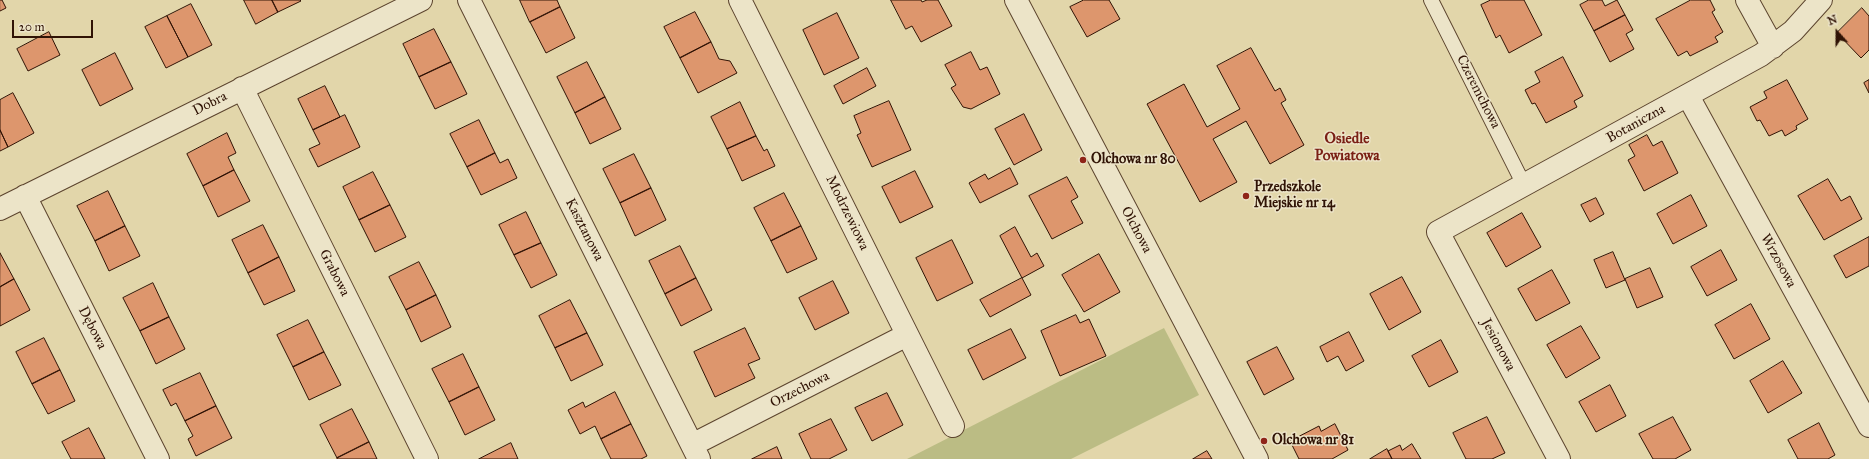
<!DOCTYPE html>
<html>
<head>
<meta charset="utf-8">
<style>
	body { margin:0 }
	#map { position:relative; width:1869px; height:459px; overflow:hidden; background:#e2d6aa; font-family:"IM FELL Great Primer",serif }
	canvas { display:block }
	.north { position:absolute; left:1817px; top:12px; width:40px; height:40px; -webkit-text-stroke:3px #ece4c8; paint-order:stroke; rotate:339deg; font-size:11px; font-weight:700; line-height:16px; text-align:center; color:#301305 }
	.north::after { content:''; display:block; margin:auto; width:14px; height:18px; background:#301305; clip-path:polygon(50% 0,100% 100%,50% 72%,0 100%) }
	.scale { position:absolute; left:12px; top:20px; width:81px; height:18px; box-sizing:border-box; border:2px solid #301305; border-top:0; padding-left:5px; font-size:12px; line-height:14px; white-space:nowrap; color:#301305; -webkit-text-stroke:3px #ece4c8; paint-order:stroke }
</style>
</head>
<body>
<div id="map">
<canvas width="1869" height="459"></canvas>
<div class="north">N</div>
<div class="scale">20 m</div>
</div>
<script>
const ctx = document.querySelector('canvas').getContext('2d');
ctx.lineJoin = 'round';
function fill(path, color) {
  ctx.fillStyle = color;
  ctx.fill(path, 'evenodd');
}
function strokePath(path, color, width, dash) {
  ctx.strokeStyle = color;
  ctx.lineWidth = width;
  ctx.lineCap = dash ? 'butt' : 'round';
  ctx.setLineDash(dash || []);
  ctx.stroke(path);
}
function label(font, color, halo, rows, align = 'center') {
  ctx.font = font + ' "IM FELL Great Primer",serif';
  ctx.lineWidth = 3;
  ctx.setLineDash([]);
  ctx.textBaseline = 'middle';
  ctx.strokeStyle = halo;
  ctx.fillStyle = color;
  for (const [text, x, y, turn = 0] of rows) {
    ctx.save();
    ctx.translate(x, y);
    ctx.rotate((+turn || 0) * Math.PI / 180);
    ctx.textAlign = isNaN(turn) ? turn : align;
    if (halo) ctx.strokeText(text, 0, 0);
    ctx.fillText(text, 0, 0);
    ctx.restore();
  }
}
fill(new Path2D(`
	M1164 328 1199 395 1071 459H907Z`), '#bbbc84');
const building = new Path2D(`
	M0 0H2L6 8 0 11Z
	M244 0H272L278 12 256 24Z
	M272 0H300L301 1 278 12Z
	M520 0H557L560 7 530 22Z
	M891 0H921L922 2 927 0H938L952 26 921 42 912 26 906 29Z
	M1084 0H1109L1120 19 1087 37 1070 7Z
	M1491 0H1524L1542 35 1509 53 1500 35 1496 38 1481 5Z
	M1589 0H1602L1605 6 1617 0 1625 15 1594 31 1580 5Z
	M1691 0H1710L1715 10 1712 12 1723 32 1715 37 1718 42 1690 56 1687 51 1678 56 1656 19Z
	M191 4 212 45 188 57 167 16Z
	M560 7 575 38 546 53 530 22Z
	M1862 8 1869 16V50L1861 58 1837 33Z
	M695 12 711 42 680 58 664 27Z
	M837 13 859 58 824 75 803 30Z
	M1625 15 1633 30 1626 34 1634 49 1610 62 1594 31Z
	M167 16 188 57 166 68 145 27Z
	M434 29 451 62 419 77 403 44Z
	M49 32 60 55 28 71 17 49Z
	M711 42 719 59 730 61 737 73 698 93 680 58Z
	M1251 48 1275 91 1280 88 1286 100 1281 103 1304 145 1270 164 1246 121 1213 139 1237 182 1200 202 1147 104 1184 84 1207 127 1240 109 1217 66Z
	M971 52 980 70 987 67 1000 94 971 109 963 107 951 88 956 85 945 65Z
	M115 53 133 89 100 106 82 70Z
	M1563 57 1583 96 1574 101 1577 107 1546 123 1535 103 1532 104 1525 90 1540 82 1535 72Z
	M451 62 467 94 435 109 419 77Z
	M587 62 605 97 575 113 557 77Z
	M867 68 876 86 843 104 834 86Z
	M1787 80 1808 119 1796 126 1797 129 1785 136 1782 130 1769 136 1760 120 1757 121 1750 107 1767 98 1764 92Z
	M1869 80V93L1864 83Z
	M325 86 340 117 313 130 298 99Z
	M13 93 34 133 8 147 0 130V100Z
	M605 97 621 129 590 144 575 113Z
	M889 101 911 150 872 167 857 135 861 133 854 116Z
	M740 102 756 136 727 149 711 117Z
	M1024 114 1042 150 1014 165 995 129Z
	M345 115 360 147 318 167 309 149 320 144 313 130Z
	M479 120 495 153 467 167 450 134Z
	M0 130 8 147 0 151Z
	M227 133 236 153 228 157 234 170 203 186 187 154Z
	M1647 135 1653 146 1662 141 1678 173 1644 191 1628 160 1635 156 1629 145Z
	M756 136 764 151 767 149 775 166 742 181 727 149Z
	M495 153 500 163 508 159 517 178 481 195 467 167Z
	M634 154 651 188 620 203 603 169Z
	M1010 168 1018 184 980 203 969 183 985 174 988 179Z
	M234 170 250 201 218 217 203 186Z
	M915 171 933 207 900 223 882 187Z
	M373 172 390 205 359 220 343 187Z
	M1067 177 1078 197 1071 201 1083 223 1052 239 1029 196Z
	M1828 179 1841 201 1850 196 1862 219 1824 240 1798 196Z
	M651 188 666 220 635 236 620 203Z
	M108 191 125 226 95 241 77 206Z
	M784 193 801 226 771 241 754 208Z
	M1691 195 1707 226 1673 244 1657 214Z
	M1596 198 1604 214 1590 222 1581 205Z
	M390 205 406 237 375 252 359 220Z
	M526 212 541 243 514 255 499 225Z
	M1522 213 1541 247 1506 267 1487 233Z
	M263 225 279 257 248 273 232 240Z
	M125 226 140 256 109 271 95 241Z
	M801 226 817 259 787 273 771 241Z
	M1015 227 1031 257 1037 253 1044 266 1022 278 1000 236Z
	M1869 237V266L1846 278 1834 256Z
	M952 240 973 283 937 301 916 258Z
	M541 243 557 275 531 288 514 255Z
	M680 246 696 278 665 294 649 261Z
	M1721 250 1737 280 1707 296 1691 267Z
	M1613 252 1625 280 1606 288 1594 260Z
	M0 253 14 279 0 287Z
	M1099 254 1120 292 1084 312 1062 275Z
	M279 257 295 291 264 305 248 273Z
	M419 262 436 295 406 310 389 277Z
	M1650 268 1663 297 1637 308 1625 279Z
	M1552 270 1570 303 1536 321 1518 289Z
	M1402 277 1421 312 1389 330 1370 294Z
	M696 278 712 310 681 326 665 294Z
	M1022 278 1031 295 990 317 980 300Z
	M14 279 30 310 0 326V287Z
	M833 281 849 313 815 330 799 298Z
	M153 283 169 317 140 331 123 298Z
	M436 295 451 327 421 342 406 310Z
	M570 300 587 333 555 348 539 316Z
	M1751 304 1770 339 1734 359 1715 325Z
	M1076 315 1080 323 1089 319 1106 356 1060 376 1041 331Z
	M169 317 185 349 156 364 140 331Z
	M308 320 324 352 293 367 277 335Z
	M1581 326 1600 358 1566 378 1547 345Z
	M745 328 760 359 748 364 755 378 715 397 694 352Z
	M1011 329 1026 358 983 380 968 350Z
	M1349 332 1364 361 1346 371 1338 356 1327 362 1320 347Z
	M587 333 603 365 571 381 555 348Z
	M44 338 60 370 32 384 16 352Z
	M1441 340 1458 372 1429 387 1412 356Z
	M1277 347 1294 379 1264 395 1247 362Z
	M324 352 341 385 309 400 293 367Z
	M463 354 479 387 449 402 432 369Z
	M1783 361 1802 393 1768 413 1750 381Z
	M60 370 75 401 48 414 32 384Z
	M200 373 216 406 185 421 176 403 171 406 163 390Z
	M1610 385 1626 416 1596 432 1579 402Z
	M479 387 495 420 465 435 449 402Z
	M615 392 631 424 601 439 595 426 580 434 568 410 583 402 585 407Z
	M887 393 903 425 872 441 855 408Z
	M216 406 232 438 196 456 188 439 193 436 185 421Z
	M352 409 369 442 337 458 320 425Z
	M1487 417 1505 453 1492 459H1466L1453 433Z
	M1673 417 1691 450 1675 459H1653L1639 434Z
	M831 419 847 450 829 459H811L799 434Z
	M1819 423 1835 455 1828 459H1798L1788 440Z
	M631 424 647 456 641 459H611L601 439Z
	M1335 424 1348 450 1332 459H1299L1290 441 1319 426 1321 431Z
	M89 428 105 459H71L62 442Z
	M369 442 377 459H337V458Z
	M511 443 518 459H479Z
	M1412 444 1421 459H1392L1388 451 1400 445 1402 450Z
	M777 447 782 459H752Z
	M1387 449 1392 459H1370Z
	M1207 451 1212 459H1193Z`);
fill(building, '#dd966d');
strokePath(building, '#301305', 1);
const lane = new Path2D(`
	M1431 0 1524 185`);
const street = new Path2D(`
	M469 0 699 459
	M740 0 953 426
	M1016 0 1257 459
	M1747 0 1773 47
	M242 88 427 459
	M1688 96 1869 426
	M25 196 158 459
	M0 209 421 0
	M692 445 907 335
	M1559 459 1438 232 1761 55 1793 31 1821 0`);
strokePath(lane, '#5c442e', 16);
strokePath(street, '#5c442e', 24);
strokePath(lane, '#ece4c8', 14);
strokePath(street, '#ece4c8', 22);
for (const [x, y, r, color] of [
	[1083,160,4,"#8f2418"],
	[1246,196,4,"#8f2418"],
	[1264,441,4,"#8f2418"]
]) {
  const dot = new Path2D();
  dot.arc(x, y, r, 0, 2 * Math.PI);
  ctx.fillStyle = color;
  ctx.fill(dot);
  strokePath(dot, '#ece4c8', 1.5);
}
label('14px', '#301305', '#ece4c8', [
	["Czeremchowa",1478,92,63],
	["Dobra",210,104,-27],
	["Botaniczna",1636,124,-29],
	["Modrzewiowa",847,213,64],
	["Kasztanowa",584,230,63],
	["Olchowa",1136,230,62],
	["Wrzosowa",1778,261,61],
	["Grabowa",334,273,63],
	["Dębowa",92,328,63],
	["Jesionowa",1498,345,62],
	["Orzechowa",800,390,-27]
]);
label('bold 14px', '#301305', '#ece4c8', [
	["Olchowa nr 80",1091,160],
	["Przedszkole",1254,188],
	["Miejskie nr 14",1254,204],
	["Olchowa nr 81",1272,441]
], 'left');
label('bold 15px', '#7a1f14', '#ece4c8', [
	["Osiedle",1347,139],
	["Powiatowa",1347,156]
]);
</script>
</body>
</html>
